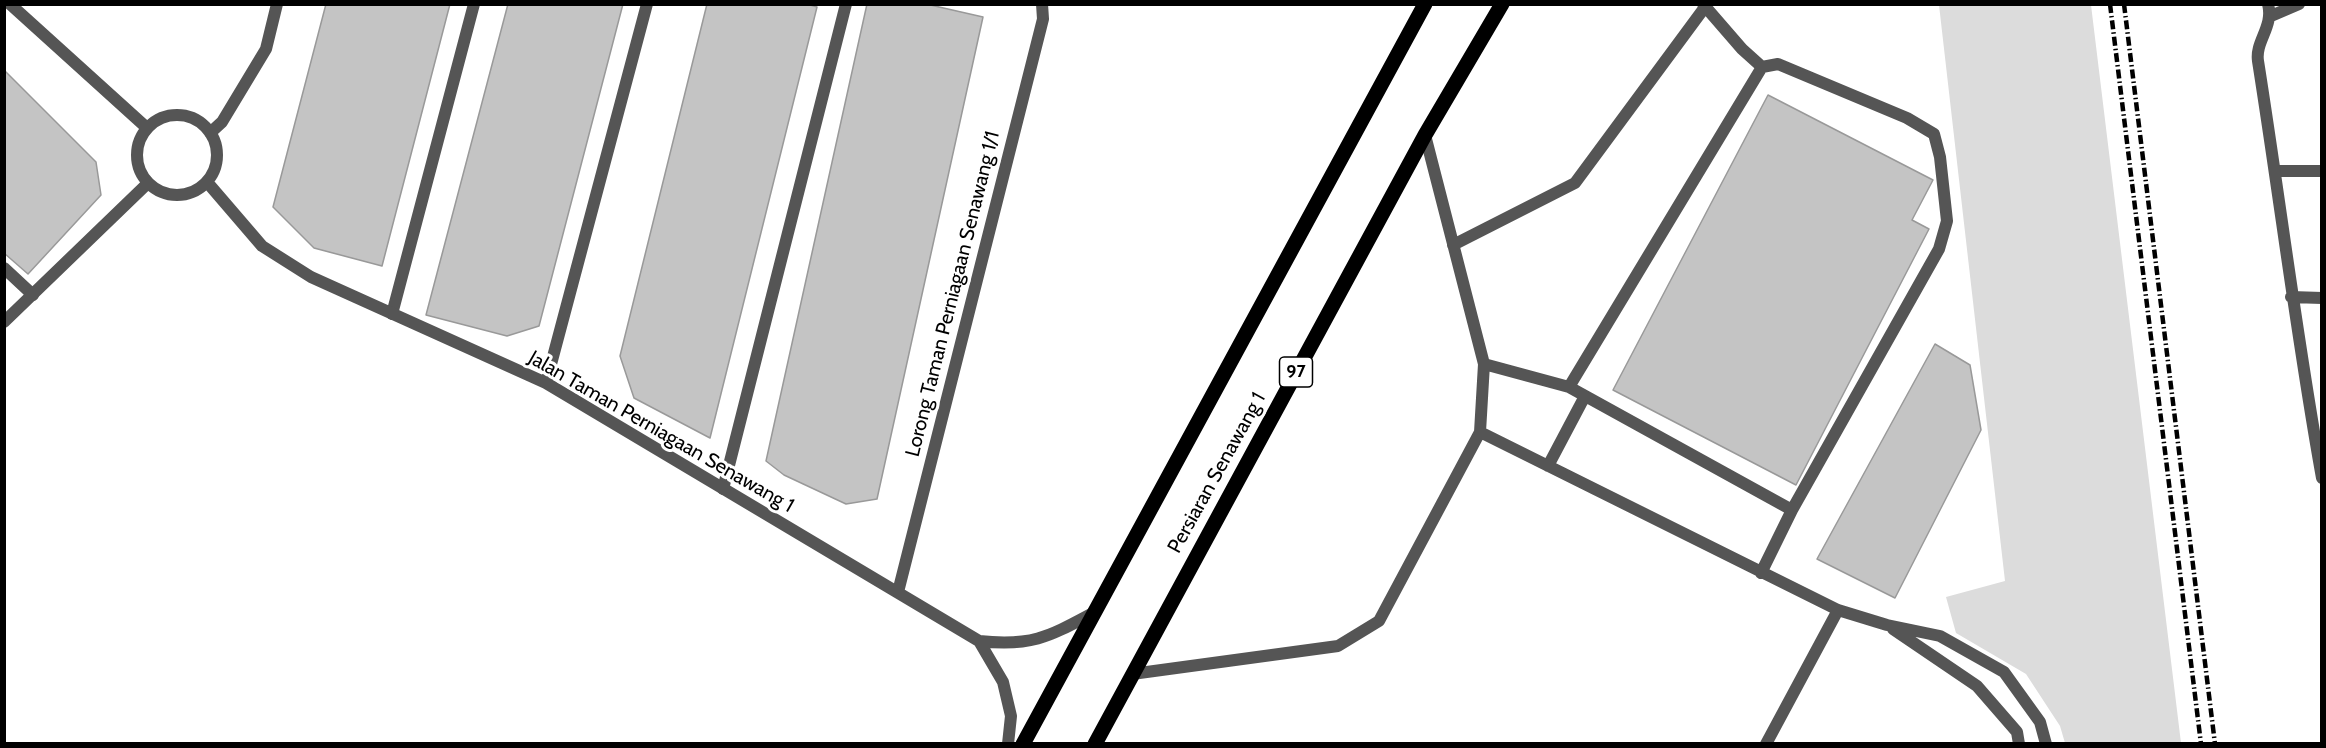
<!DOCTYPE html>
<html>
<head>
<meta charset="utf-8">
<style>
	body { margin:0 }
	#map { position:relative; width:2326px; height:748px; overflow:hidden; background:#fff; font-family:Cabin,sans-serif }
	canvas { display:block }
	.frame { position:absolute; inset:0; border:6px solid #000; pointer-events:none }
</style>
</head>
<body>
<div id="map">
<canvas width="2326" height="748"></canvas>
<div class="frame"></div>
</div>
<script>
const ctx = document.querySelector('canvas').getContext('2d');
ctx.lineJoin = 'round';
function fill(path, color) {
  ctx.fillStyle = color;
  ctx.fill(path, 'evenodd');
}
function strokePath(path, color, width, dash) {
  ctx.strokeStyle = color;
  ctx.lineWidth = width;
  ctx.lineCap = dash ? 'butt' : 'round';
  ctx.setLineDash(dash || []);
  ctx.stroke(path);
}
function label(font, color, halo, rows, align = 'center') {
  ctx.font = font + ' Cabin,sans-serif';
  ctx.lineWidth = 6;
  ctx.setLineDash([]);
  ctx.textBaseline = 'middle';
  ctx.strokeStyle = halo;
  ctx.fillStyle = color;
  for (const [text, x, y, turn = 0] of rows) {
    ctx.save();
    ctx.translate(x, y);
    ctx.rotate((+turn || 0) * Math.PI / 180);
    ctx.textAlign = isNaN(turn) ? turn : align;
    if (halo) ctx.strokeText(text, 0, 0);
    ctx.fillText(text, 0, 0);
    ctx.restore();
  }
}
fill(new Path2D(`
	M1939 5H2091L2181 743H2065L2060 726 2026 674 1956 633 1946 597 2005 581Z`), '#dcdcdc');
const building = new Path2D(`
	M326 4H450L382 266 314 248 273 207Z
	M508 4H623L539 326 507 336 426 315Z
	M707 4H807L817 7 710 438 634 398 620 356Z
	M867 4H926L983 17 877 499 846 504 784 475 766 461Z
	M4 70 96 162 101 195 28 274 4 253Z
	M1768 95 1933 180 1912 220 1929 229 1796 485 1613 390Z
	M1935 344 1970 365 1981 430 1895 598 1817 559Z`);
fill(building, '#c4c4c4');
strokePath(building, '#999', 1.5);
strokePath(new Path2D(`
	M1703 4 1742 49 1762 67
	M2275 171H2322
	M1453 245 1575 183 1705 7
	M4 268 33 295
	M392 314 474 4
	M1484 364 1569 387 1762 67 1778 64 1907 118 1934 134 1940 157 1947 221 1939 249 1792 510 1761 573
	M1569 387 1792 510
	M1480 432 1838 610 1887 625 1940 636 2004 672 2040 722 2046 744
	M1548 466 1585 396
	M723 489 846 4
	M1893 629 1977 686 2017 732 2019 744
	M1132 674 1338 646 1379 621 1480 432 1484 364 1425 135
	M1766 744 1838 610`), '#555', 12);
strokePath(new Path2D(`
	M10 4 147 128
	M2268 4C2274 27 2255 41 2258 61 2280 200 2297 340 2322 478
	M2271 16 2299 4
	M137 155a40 40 0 1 1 80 0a40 40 0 1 1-80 0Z
	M210 133 222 122 266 49 277 4
	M207 182 262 246 311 277 546 383 979 641C1033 647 1050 636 1095 612
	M2291 297 2322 298
	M4 322 148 183
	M546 383 647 4
	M898 592 1043 19 1042 4
	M979 641 1003 682 1011 716 1008 744`), '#555', 12);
strokePath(new Path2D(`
	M1023 744 1425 4
	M1095 744 1425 135 1502 4`), '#000', 15);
strokePath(new Path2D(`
	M2110 4 2201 744
	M2124 4 2215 744`), '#000', 4.5, [9, 3, 1.5, 3]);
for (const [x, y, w] of [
	[1296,372,33]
]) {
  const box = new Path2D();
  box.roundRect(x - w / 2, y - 15, w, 30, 4.5);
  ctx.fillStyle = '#fff';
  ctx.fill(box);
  strokePath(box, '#000', 1.5);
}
label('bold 18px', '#000', null, [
	["97",1296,372]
]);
label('20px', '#000', '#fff', [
	["Lorong Taman Perniagaan Senawang 1/1",953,294,-76],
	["Jalan Taman Perniagaan Senawang 1",661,432,30],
	["Persiaran Senawang 1",1217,473,-61]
]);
</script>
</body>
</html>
